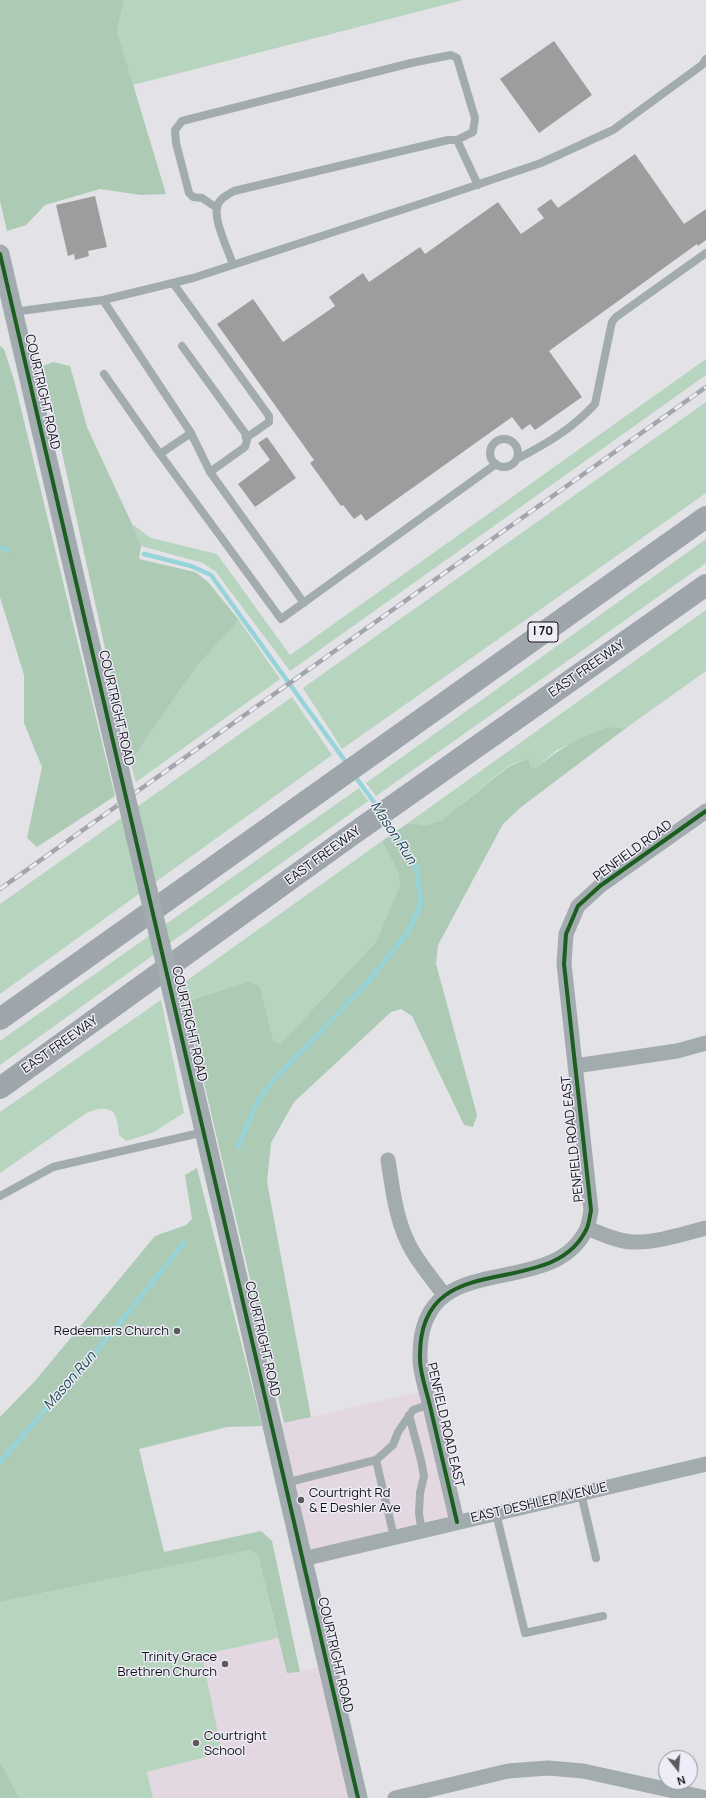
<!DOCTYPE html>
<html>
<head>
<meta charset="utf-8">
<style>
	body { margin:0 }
	#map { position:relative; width:706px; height:1798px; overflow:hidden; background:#e2e2e7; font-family:Manrope,sans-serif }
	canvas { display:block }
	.north { position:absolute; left:658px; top:1750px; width:40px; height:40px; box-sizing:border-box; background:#edecf7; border:1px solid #95959d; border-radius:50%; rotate:163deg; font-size:11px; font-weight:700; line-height:16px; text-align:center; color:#121215 }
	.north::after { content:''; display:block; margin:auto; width:14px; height:18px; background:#5b5b5e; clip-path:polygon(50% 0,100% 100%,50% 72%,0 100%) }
</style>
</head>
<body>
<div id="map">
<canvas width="706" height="1798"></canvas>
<div class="north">N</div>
</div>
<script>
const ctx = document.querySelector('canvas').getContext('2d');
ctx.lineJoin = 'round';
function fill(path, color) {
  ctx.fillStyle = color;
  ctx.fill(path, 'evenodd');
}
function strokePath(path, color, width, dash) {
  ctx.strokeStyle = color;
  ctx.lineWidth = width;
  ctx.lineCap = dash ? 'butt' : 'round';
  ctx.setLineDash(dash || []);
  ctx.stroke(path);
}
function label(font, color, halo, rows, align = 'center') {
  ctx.font = font + ' Manrope,sans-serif';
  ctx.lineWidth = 3;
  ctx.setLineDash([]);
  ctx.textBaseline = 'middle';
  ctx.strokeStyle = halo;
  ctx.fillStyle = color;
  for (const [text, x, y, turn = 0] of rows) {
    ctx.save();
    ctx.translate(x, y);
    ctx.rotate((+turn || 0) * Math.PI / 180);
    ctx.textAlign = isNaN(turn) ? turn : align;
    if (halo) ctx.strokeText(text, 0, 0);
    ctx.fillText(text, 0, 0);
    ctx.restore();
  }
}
fill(new Path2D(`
	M427 1390 458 1521 303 1557 273 1426Z
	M278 1638 287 1673 300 1672 326 1665 357 1798H153L147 1772 222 1753 202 1655Z`), '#e3d8e2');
fill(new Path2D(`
	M124 0H463L133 85 117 31Z
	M706 359V375L290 671 216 572 203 563 141 546 132 524 151 538 217 554 290 655Z
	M706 402V493L342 749 303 688Z
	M706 539V563L376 796 366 783Z
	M706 610V671L626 728 609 727 557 750 536 768 530 766 529 758 508 766 442 820 426 825 408 823Z
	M239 620 280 679 136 782 130 762 197 666Z
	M292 697 332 755 0 994V904Z
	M359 788 368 801 0 1065V1041Z
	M382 841 398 872 400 885 376 942 280 1044 273 1042 259 987 250 981 185 1002 182 984Z
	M161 1000 184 1113 152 1133 126 1141 119 1135C117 1111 113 1104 88 1112L0 1173V1112Z
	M250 1550 258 1554 278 1638 202 1655 222 1753 147 1772 153 1798H19L0 1761V1602Z`), '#b7d4bf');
fill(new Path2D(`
	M0 0H124L117 31 166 194 141 195 100 189 45 205 26 225 7 231 0 201Z
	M0 346 4 349 14 380 115 796 37 847 27 838 42 767 24 723V675L0 597Z
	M53 362 70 366 87 427 132 524 141 546 139 559 195 572 208 582 239 620 197 666 130 762 43 366Z
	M609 727 626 728 520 808 503 824 438 945 436 964 477 1115 473 1127 464 1125 412 1016 401 1009 391 1012 294 1102 271 1143 267 1182 311 1417 284 1423 185 1002 250 981 260 987 273 1041 280 1044 376 942 400 885 398 872 382 841 408 823 426 825 442 820 508 767 529 758 530 766 536 768C559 749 581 736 609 727Z
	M197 1168 262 1426 227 1427 139 1449 164 1552 261 1531 272 1541 300 1672 287 1673 258 1555 250 1550 0 1602V1417L35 1381 155 1236 186 1225 192 1219 185 1175Z
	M0 1761 19 1798H0Z`), '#accab4');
strokePath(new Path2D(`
	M0 548 8 550
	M144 554 191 566 211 575 348 765
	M354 775 379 809
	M238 1147 257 1102 271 1083 368 982 409 931 421 903 416 867 403 844 385 819
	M0 1462 96 1352 184 1243`), '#96d4da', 4.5);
fill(new Path2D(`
	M554 41 592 95 539 133 500 79Z
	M635 154 684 224 706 209V240L698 246 697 244 549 351 582 397 535 430 530 424 522 430 512 417 366 521 361 514 354 519 343 505 341 506 310 463 314 460 217 324 253 299 283 342 335 306 329 297 363 273 369 282 420 247 425 254 498 202 521 234 544 218 537 209 551 199 558 208Z
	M95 196 107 247 88 251 89 256 75 260 74 254 68 256 56 205Z
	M267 437 296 478 255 507 238 484 270 460 258 443Z`), '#9e9d9e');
strokePath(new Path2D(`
	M217 208 202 198 193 197 189 193 176 143 175 130 182 121 411 63 451 55 457 58 475 118 473 132 457 140
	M233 265C229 251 214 222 217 208 218 199 227 195 234 191L448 140H457L478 185
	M173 283 269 416V422L246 438
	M103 300 191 433 160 454 281 619 496 464
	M13 312 103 300 193 278 441 197 541 163 613 130 702 65 706 59
	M182 346 245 433 247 440 245 447 210 472 304 603
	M104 374 160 454
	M191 433 210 472
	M490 453a14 14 0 1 1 28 0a14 14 0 1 1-28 0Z
	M517 459C546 444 572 429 595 404L610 331 612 322 616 317 706 253
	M0 1196 53 1167 204 1132
	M409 1415 421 1460 424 1476 420 1493 419 1514 422 1531
	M376 1460 393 1445 398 1432 413 1410 430 1404
	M285 1483 376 1460 394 1537
	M581 1493 596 1558
	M496 1513 525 1633 603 1616`), '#a2abae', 8);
strokePath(new Path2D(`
	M575 1066 677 1051 706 1043
	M388 1160C393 1191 396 1224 413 1252 422 1267 434 1281 444 1295
	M587 1228C601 1234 617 1241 632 1242 656 1243 683 1234 706 1228
	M457 1522C448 1483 439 1445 430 1406 427 1392 420 1374 420 1359 417 1241 552 1305 587 1228 589 1223 590 1216 591 1210L564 964 566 934 578 906 600 886 706 811
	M303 1559 706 1464
	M395 1798 508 1771 548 1768 583 1771 706 1798`), '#a2abae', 15);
strokePath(new Path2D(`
	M0 254 113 741
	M181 1031 358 1798`), '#a2abae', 19);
strokePath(new Path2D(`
	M0 1019 706 517
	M0 1088 350 836 706 585`), '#9ea6ac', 22);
const rail = new Path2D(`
	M0 889 706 387`);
strokePath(rail, '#a2a6aa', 4.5);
strokePath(rail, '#edecf7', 3, [9]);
strokePath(new Path2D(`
	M113 741 181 1031`), '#a2abae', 19);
strokePath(new Path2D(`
	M0 254 358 1798
	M457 1522C448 1483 439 1445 430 1406 427 1392 420 1374 420 1359 417 1241 552 1305 587 1228 589 1223 590 1216 591 1210L564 964 566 934 578 906 600 886 706 811`), '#1b5e20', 4);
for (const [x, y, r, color] of [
	[177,1331,4,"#5b5b5e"],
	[301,1500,4,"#5b5b5e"],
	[225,1664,4,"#5b5b5e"],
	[196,1743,4,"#5b5b5e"]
]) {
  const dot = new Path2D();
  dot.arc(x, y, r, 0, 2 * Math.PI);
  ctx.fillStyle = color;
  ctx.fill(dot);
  strokePath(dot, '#edecf7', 1.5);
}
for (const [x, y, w] of [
	[543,632,30]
]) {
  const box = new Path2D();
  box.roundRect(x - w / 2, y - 10, w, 20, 3);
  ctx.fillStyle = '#edecf7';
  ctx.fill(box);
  strokePath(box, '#121215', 1);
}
label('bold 12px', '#121215', null, [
	["I 70",543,632]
]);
label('13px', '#121215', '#edecf7', [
	["COURTRIGHT ROAD",42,392,77],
	["EAST FREEWAY",587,669,-35],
	["COURTRIGHT ROAD",116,708,77],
	["PENFIELD ROAD",633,851,-36],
	["EAST FREEWAY",323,856,-36],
	["COURTRIGHT ROAD",189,1024,77],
	["EAST FREEWAY",60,1045,-35],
	["PENFIELD ROAD EAST",573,1139,-96],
	["COURTRIGHT ROAD",262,1339,77],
	["PENFIELD ROAD EAST",445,1425,77],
	["EAST DESHLER AVENUE",539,1503,-13],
	["COURTRIGHT ROAD",335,1655,77]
]);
label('13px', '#121215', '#edecf7', [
	["Redeemers Church",169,1331],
	["Courtright Rd",309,1493,"left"],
	["& E Deshler Ave",309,1508,"left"],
	["Trinity Grace",217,1657],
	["Brethren Church",217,1672],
	["Courtright",204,1736,"left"],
	["School",204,1751,"left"]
], 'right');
label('italic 14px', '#1f494b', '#edecf7', [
	["Mason Run",393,833,57],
	["Mason Run",70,1381,-49]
]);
</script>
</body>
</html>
